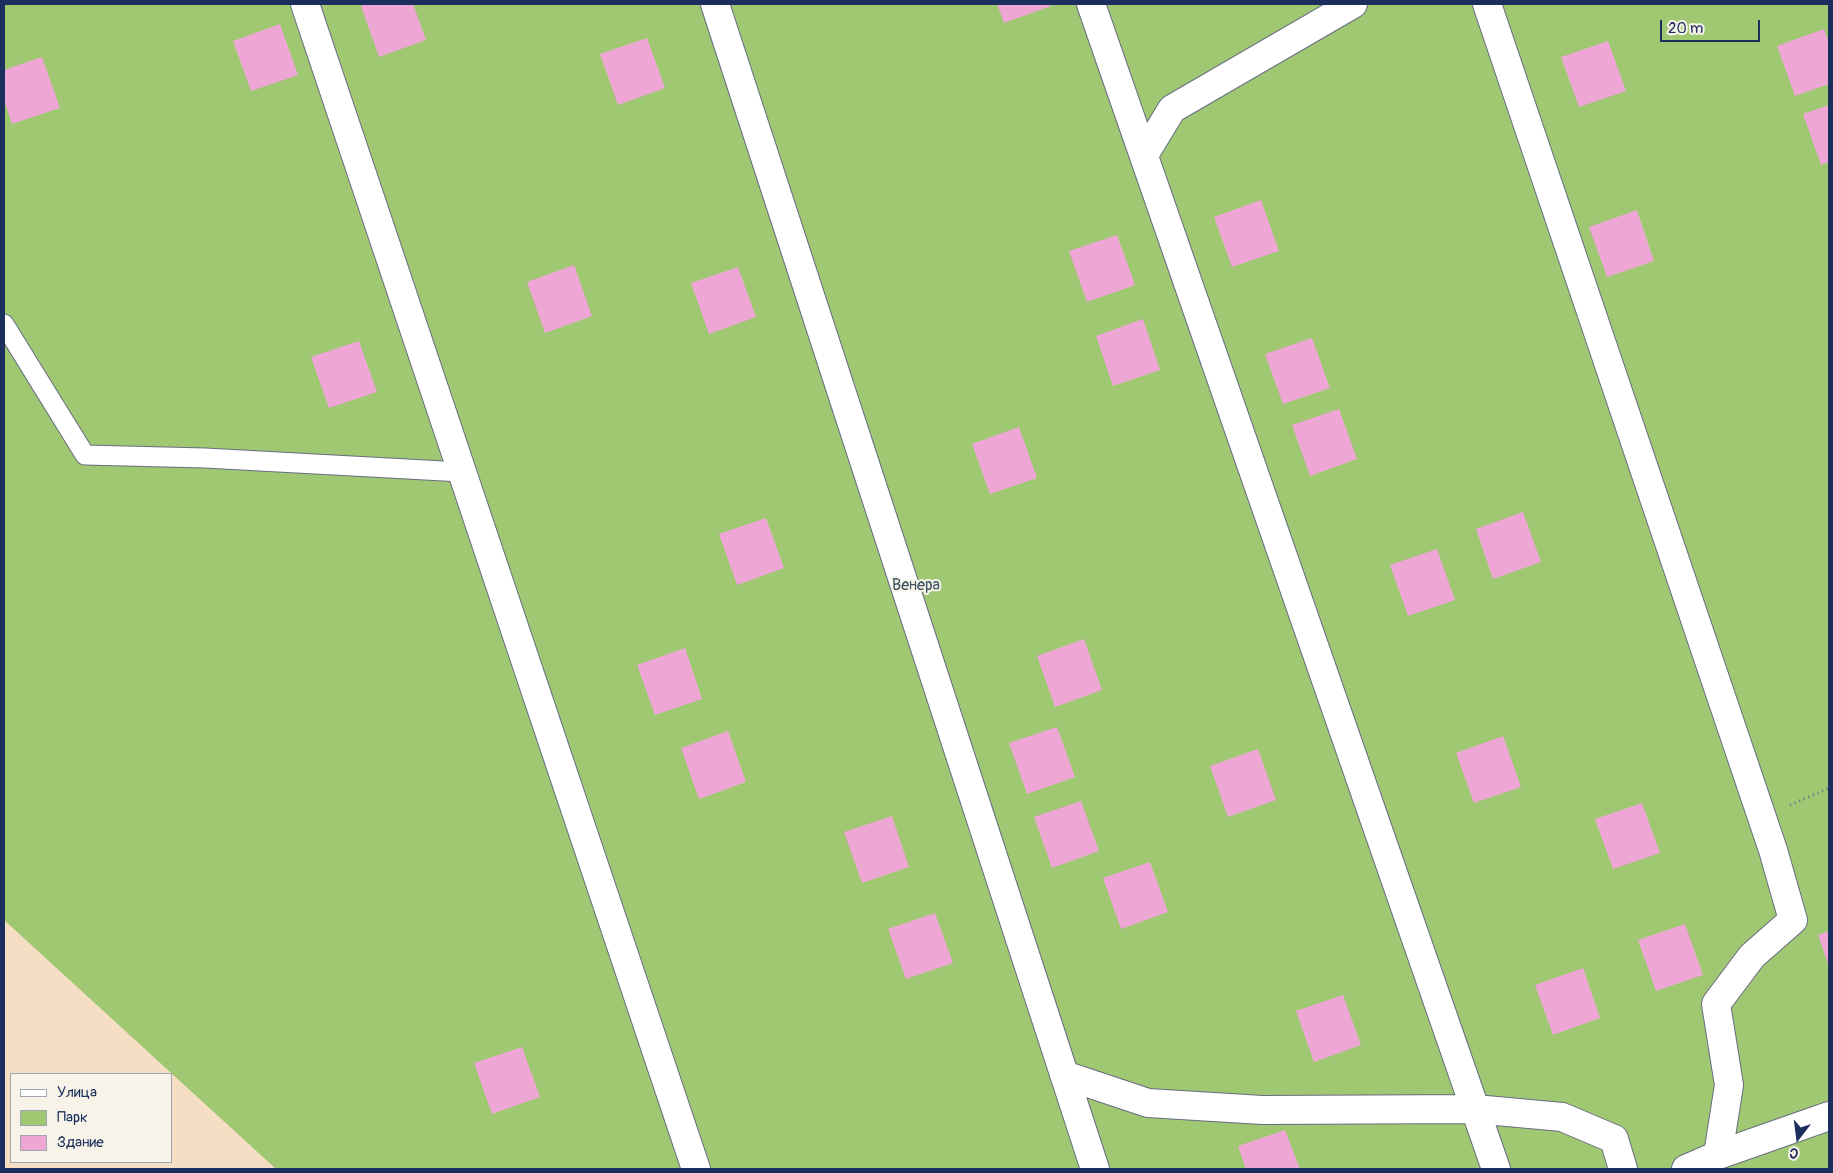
<!DOCTYPE html>
<html>
<head>
<meta charset="utf-8">
<style>
	body { margin:0 }
	#map { position:relative; width:1833px; height:1173px; overflow:hidden; background:#f5dec4; font-family:Pangolin,sans-serif }
	canvas { display:block }
	.frame { position:absolute; inset:0; border:5px solid #1b2f5e; pointer-events:none }
	.legend { position:absolute; left:10px; top:1073px; width:162px; height:90px; box-sizing:border-box; background:#f7f3e8; border:1px solid #9fa5b1; margin:0; padding:6px 9px; list-style:none; font-size:15px; color:#1b2f5e }
	.legend li { display:flex; align-items:center; gap:10px; height:25px }
	.legend b { width:25px; border:1px solid #9fa5b1 }
	.north { position:absolute; left:1773px; top:1113px; width:50px; height:50px; -webkit-text-stroke:4px #f7f3e8; paint-order:stroke; rotate:195deg; font-size:14px; font-weight:700; line-height:20px; text-align:center; color:#1b2f5e }
	.north::after { content:''; display:block; margin:auto; width:18px; height:22px; background:#1b2f5e; clip-path:polygon(50% 0,100% 100%,50% 72%,0 100%) }
	.scale { position:absolute; left:1660px; top:20px; width:100px; height:22px; box-sizing:border-box; border:2px solid #1b2f5e; border-top:0; padding-left:6px; font-size:15px; line-height:18px; white-space:nowrap; color:#1b2f5e; -webkit-text-stroke:4px #f7f3e8; paint-order:stroke }
</style>
</head>
<body>
<div id="map">
<canvas width="1833" height="1173"></canvas>
<div class="frame"></div>
<ul class="legend">
<li><b style="height:6px;background:#fff"></b>Улица</li>
<li><b style="height:14px;background:#a0c873"></b>Парк</li>
<li><b style="height:14px;background:#eea7d5"></b>Здание</li>
</ul>
<div class="north">С</div>
<div class="scale">20 m</div>
</div>
<script>
const ctx = document.querySelector('canvas').getContext('2d');
ctx.lineJoin = 'round';
function fill(path, color) {
  ctx.fillStyle = color;
  ctx.fill(path, 'evenodd');
}
function strokePath(path, color, width, dash) {
  ctx.strokeStyle = color;
  ctx.lineWidth = width;
  ctx.lineCap = dash ? 'butt' : 'round';
  ctx.setLineDash(dash || []);
  ctx.stroke(path);
}
function label(font, color, halo, rows, align = 'center') {
  ctx.font = font + ' Pangolin,sans-serif';
  ctx.lineWidth = 4;
  ctx.setLineDash([]);
  ctx.textBaseline = 'middle';
  ctx.strokeStyle = halo;
  ctx.fillStyle = color;
  for (const [text, x, y, turn = 0] of rows) {
    ctx.save();
    ctx.translate(x, y);
    ctx.rotate((+turn || 0) * Math.PI / 180);
    ctx.textAlign = isNaN(turn) ? turn : align;
    if (halo) ctx.strokeText(text, 0, 0);
    ctx.fillText(text, 0, 0);
    ctx.restore();
  }
}
fill(new Path2D(`
	M4 4H1829V1169H276L4 920Z`), '#a0c873');
fill(new Path2D(`
	M367 4H413L426 40 379 57 361 6Z
	M997 4H1050L1051 6 1004 23Z
	M280 24 298 75 251 91 233 41Z
	M1824 29 1829 43V84L1795 96 1777 46Z
	M647 38 665 88 618 105 600 54Z
	M1608 41 1626 91 1579 107 1561 57Z
	M42 57 60 108 12 124 4 100V70Z
	M1829 105V162L1821 165 1803 114Z
	M1261 200 1279 251 1232 267 1214 217Z
	M1637 210 1654 261 1607 277 1589 227Z
	M1117 235 1135 285 1087 302 1069 251Z
	M574 265 592 316 545 333 527 282Z
	M738 267 756 317 709 334 691 283Z
	M1143 319 1160 370 1113 386 1096 336Z
	M1312 338 1330 388 1283 404 1265 354Z
	M359 341 377 392 329 408 311 357Z
	M1339 409 1357 459 1310 476 1292 425Z
	M1019 427 1037 478 990 494 972 444Z
	M1523 512 1541 562 1493 579 1476 529Z
	M766 518 784 568 737 585 719 534Z
	M1437 549 1455 600 1408 616 1390 565Z
	M1084 639 1102 690 1055 707 1037 656Z
	M685 648 702 699 655 715 637 665Z
	M1057 727 1075 777 1027 794 1009 743Z
	M728 731 746 782 699 799 681 748Z
	M1503 736 1521 787 1474 803 1456 753Z
	M1258 749 1276 800 1228 817 1210 766Z
	M1081 801 1099 851 1052 868 1034 817Z
	M1642 803 1660 853 1613 869 1595 819Z
	M892 816 909 867 862 883 844 832Z
	M1150 862 1168 912 1121 929 1103 878Z
	M935 913 953 963 906 979 888 929Z
	M1685 924 1703 975 1656 991 1638 940Z
	M1829 931V967L1818 935Z
	M1583 968 1600 1018 1553 1035 1535 985Z
	M1343 995 1361 1045 1314 1062 1296 1011Z
	M522 1047 540 1097 492 1114 474 1063Z
	M1285 1130 1300 1169H1246L1238 1146Z`), '#eea7d5');
const lane = new Path2D(`
	M4 324 85 455 205 458 462 472`);
const street = new Path2D(`
	M305 4 696 1169
	M715 4 1095 1169
	M1091 4 1496 1169
	M1487 4 1773 850 1793 920 1752 956 1716 1004 1729 1085 1718 1155
	M1144 155 1172 109 1353 4
	M1064 1075 1148 1103 1262 1110 1475 1109 1562 1117 1614 1139 1623 1169
	M1686 1169 1718 1155 1829 1116`);
strokePath(lane, '#676c82', 21);
strokePath(street, '#676c82', 30);
strokePath(new Path2D(`
	M1790 805 1829 788`), '#676c82', 3, [1, 4]);
strokePath(lane, '#fff', 19);
strokePath(street, '#fff', 28);
label('16px', '#3c5563', '#f7f3e8', [
	["Венера",916,586]
]);
</script>
</body>
</html>
